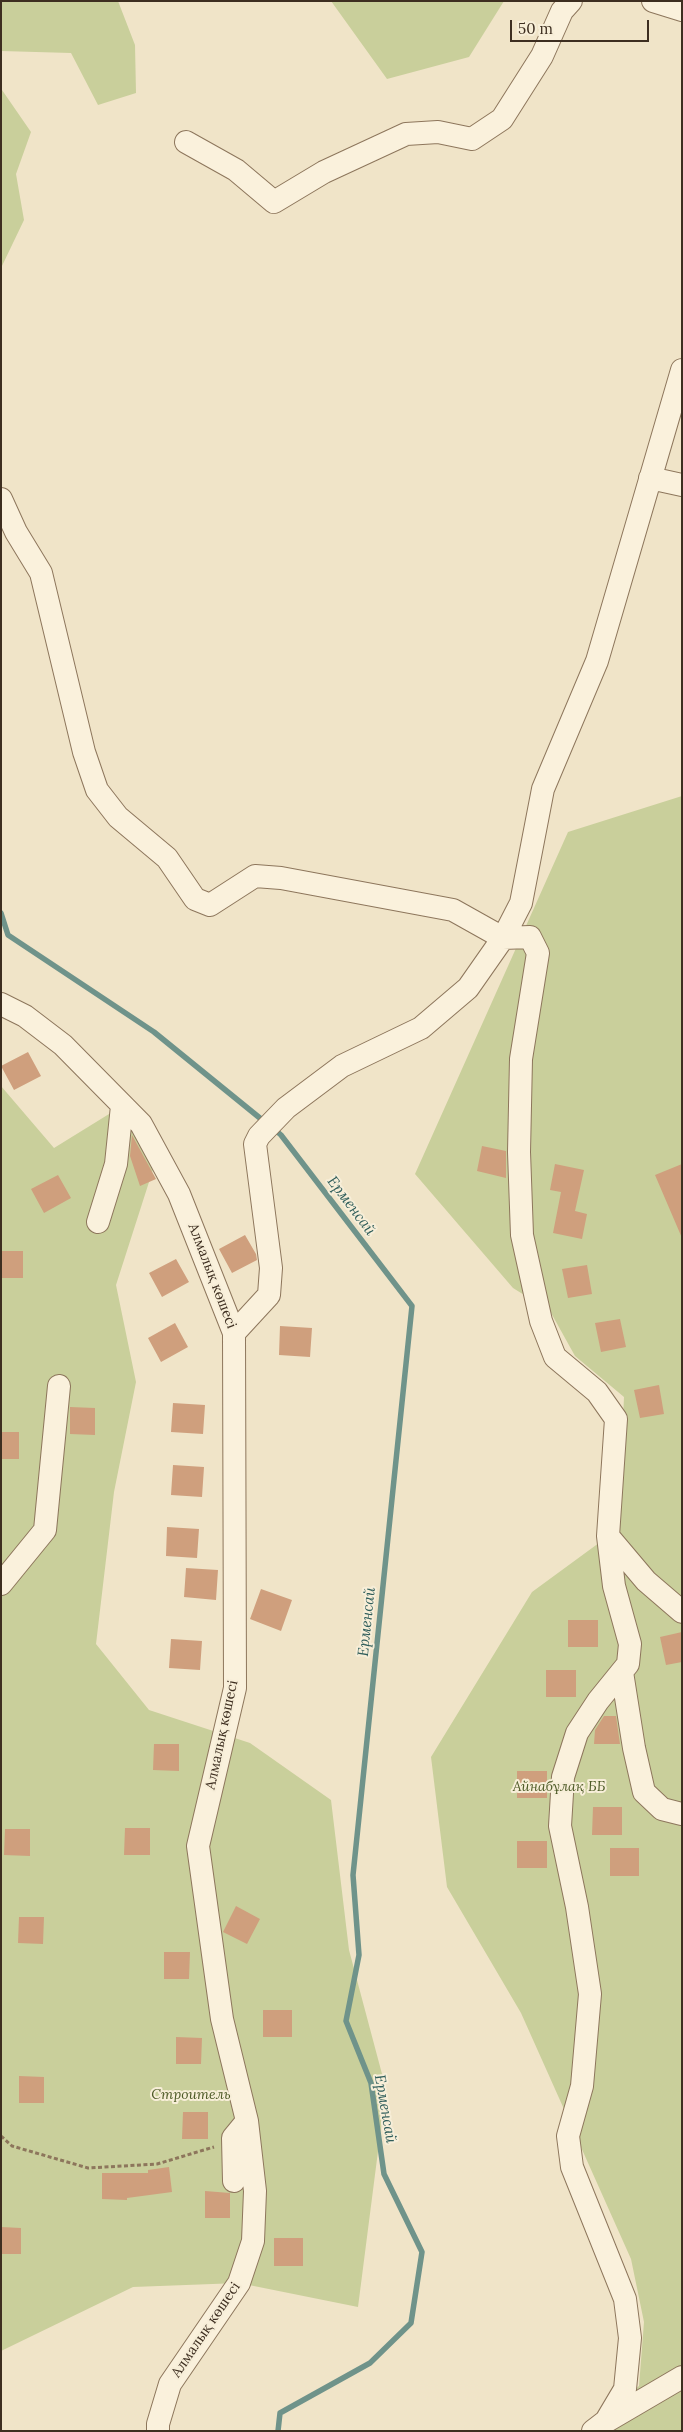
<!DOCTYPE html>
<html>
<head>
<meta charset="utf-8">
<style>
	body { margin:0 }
	#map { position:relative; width:683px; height:2432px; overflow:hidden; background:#f0e4c8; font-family:Lora,serif }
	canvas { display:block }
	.frame { position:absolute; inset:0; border:2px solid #3d2e20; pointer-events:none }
	.scale { position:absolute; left:510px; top:20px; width:139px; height:22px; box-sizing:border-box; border:2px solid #3d2e20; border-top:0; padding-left:6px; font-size:15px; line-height:18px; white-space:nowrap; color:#3d2e20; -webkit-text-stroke:4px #f7eed8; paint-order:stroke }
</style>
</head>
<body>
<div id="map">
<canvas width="683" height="2432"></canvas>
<div class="frame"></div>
<div class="scale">50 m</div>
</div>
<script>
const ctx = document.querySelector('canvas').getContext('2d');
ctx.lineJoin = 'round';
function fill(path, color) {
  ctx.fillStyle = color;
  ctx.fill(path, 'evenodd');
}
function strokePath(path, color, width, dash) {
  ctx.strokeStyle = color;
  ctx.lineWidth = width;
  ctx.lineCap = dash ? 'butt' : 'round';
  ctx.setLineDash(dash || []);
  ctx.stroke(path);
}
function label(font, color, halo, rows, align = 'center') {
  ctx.font = font + ' Lora,serif';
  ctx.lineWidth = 4;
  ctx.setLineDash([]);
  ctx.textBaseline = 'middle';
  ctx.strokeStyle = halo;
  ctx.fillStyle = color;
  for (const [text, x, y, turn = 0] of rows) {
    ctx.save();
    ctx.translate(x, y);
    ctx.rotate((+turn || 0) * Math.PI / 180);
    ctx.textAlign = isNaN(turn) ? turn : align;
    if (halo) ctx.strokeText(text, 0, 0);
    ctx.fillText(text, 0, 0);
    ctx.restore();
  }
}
fill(new Path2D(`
	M1 1H118L135 45 136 93 98 105 71 53 1 51Z
	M331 1H504L469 57 387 79Z
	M1 72 2 90 31 132 16 174 24 220 1 268Z
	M682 796V2431H580L639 2386 644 2322 631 2259 521 2013 447 1887 431 1757 532 1592 618 1529 624 1397 575 1356 550 1311 513 1288 415 1174 568 832Z
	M1 1086 54 1148 122 1106 158 1154 116 1285 136 1382 114 1492 96 1644 149 1710 250 1743 331 1800 349 1950 386 2089 358 2307 239 2283 133 2287 1 2351Z`), '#c9cf9b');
strokePath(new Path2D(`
	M1 913 8 935 154 1032 266 1123
	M273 1128 281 1135 412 1306 353 1875 359 1955 346 2021 371 2083 384 2174 422 2252 411 2323 370 2363 280 2413 278 2431`), '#6f938a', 5.5);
fill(new Path2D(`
	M28 1052 41 1076 14 1090 1 1066Z
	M132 1135 156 1179 140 1186 130 1156Z
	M482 1146 506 1151V1178L477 1171Z
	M555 1164 584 1170 575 1211 587 1214 582 1239 553 1233 561 1192 550 1190Z
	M682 1164V1238L655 1175Z
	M58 1175 71 1198 44 1213 31 1189Z
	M245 1235 256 1254 257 1260 232 1273 219 1249Z
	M1 1251H23V1278H1Z
	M176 1259 189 1282 162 1297 149 1273Z
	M587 1265 592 1294 568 1298 562 1269Z
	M620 1319 626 1347 601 1352 595 1323Z
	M175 1323 188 1347 161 1362 148 1338Z
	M280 1326 312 1328 310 1357 279 1355Z
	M659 1385 664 1414 640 1418 634 1390Z
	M173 1403 205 1405 203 1434 171 1432Z
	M70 1407 95 1408V1435L70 1434Z
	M1 1432H19V1459H1Z
	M173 1465 204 1467 202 1497 171 1495Z
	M167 1527 199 1529 197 1558 166 1556Z
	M186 1568 218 1570 216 1600 184 1597Z
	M261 1589 292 1600 281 1631 250 1619Z
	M568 1620H598V1647H568Z
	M682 1632V1662L666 1665 660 1637Z
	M171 1639 202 1641 200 1670 169 1668Z
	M546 1670H576V1697H546Z
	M604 1716H616L620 1744H594L595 1730Z
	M154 1744H179V1771L153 1770Z
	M517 1771H547V1798H517Z
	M593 1807H622V1835H592Z
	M125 1828H150V1855H124Z
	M5 1829H30V1856L4 1855Z
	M517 1841H547V1868H517Z
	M610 1848H639V1876H610Z
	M236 1906 260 1919 247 1944 223 1932Z
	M19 1917H44L43 1944 18 1943Z
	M164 1952H190L189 1979H164Z
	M263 2010H292V2037H263Z
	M176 2037 202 2038 201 2064H176Z
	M19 2076 44 2077V2103H19Z
	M183 2112H208V2139H182Z
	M169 2167 172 2192 127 2198V2200L102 2199V2173H148V2170Z
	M205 2191 230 2193V2218H205Z
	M1 2227 21 2228V2254H1Z
	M274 2238H303V2266H274Z`), '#cf9f7d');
const minor = new Path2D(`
	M653 1 682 10
	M186 142 236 170 274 202 324 172 406 134 438 132 472 139 502 119 542 56 562 11 571 1
	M650 478 682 485
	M1 499 16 532 41 573 84 752 97 790 118 817 167 858 195 899 210 905 255 876 281 878 453 910 503 938 530 937 538 953 521 1059 519 1152 522 1235 541 1321 555 1357 597 1392 616 1419 608 1536 614 1586 630 1644 628 1664 598 1701 577 1733 563 1777 560 1826 577 1907 590 1994 582 2086 568 2136 572 2167 625 2299 630 2338 625 2389 606 2421 593 2431
	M1 1004 25 1016 63 1045 141 1124 179 1194 234 1333 235 1688 198 1846 222 2019 247 2121 255 2191 253 2241 239 2283 170 2384 158 2424V2431
	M98 1222 116 1164 122 1106
	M234 1333 269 1295 271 1268 255 1144 259 1136 286 1108 342 1066 421 1028 468 988 503 938 521 903 543 789 597 661 682 370
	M608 1536 646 1581 682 1612
	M1 1584 45 1530 59 1386
	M622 1672 634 1748 644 1792 662 1809 682 1814
	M234 2181 233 2138 247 2121
	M607 2421 682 2377`);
strokePath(minor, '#8d765c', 24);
strokePath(new Path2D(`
	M1 2136 12 2146 88 2168 157 2164 214 2147`), '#8d765c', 3, [4, 2.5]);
strokePath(minor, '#faf1dc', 22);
label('14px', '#3d2e20', '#f7eed8', [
	["Алмалық көшесі",212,1276,69],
	["Алмалық көшесі",222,1735,-78],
	["Алмалық көшесі",206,2330,-56]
]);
label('italic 14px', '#4d5a26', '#f7eed8', [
	["Айнабұлақ ББ",559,1787],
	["Строитель",191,2095]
]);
label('italic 15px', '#2f5d5a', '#f7eed8', [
	["Ерменсай",351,1206,53],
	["Ерменсай",367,1622,-84],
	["Ерменсай",385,2109,80]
]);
</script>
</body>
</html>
